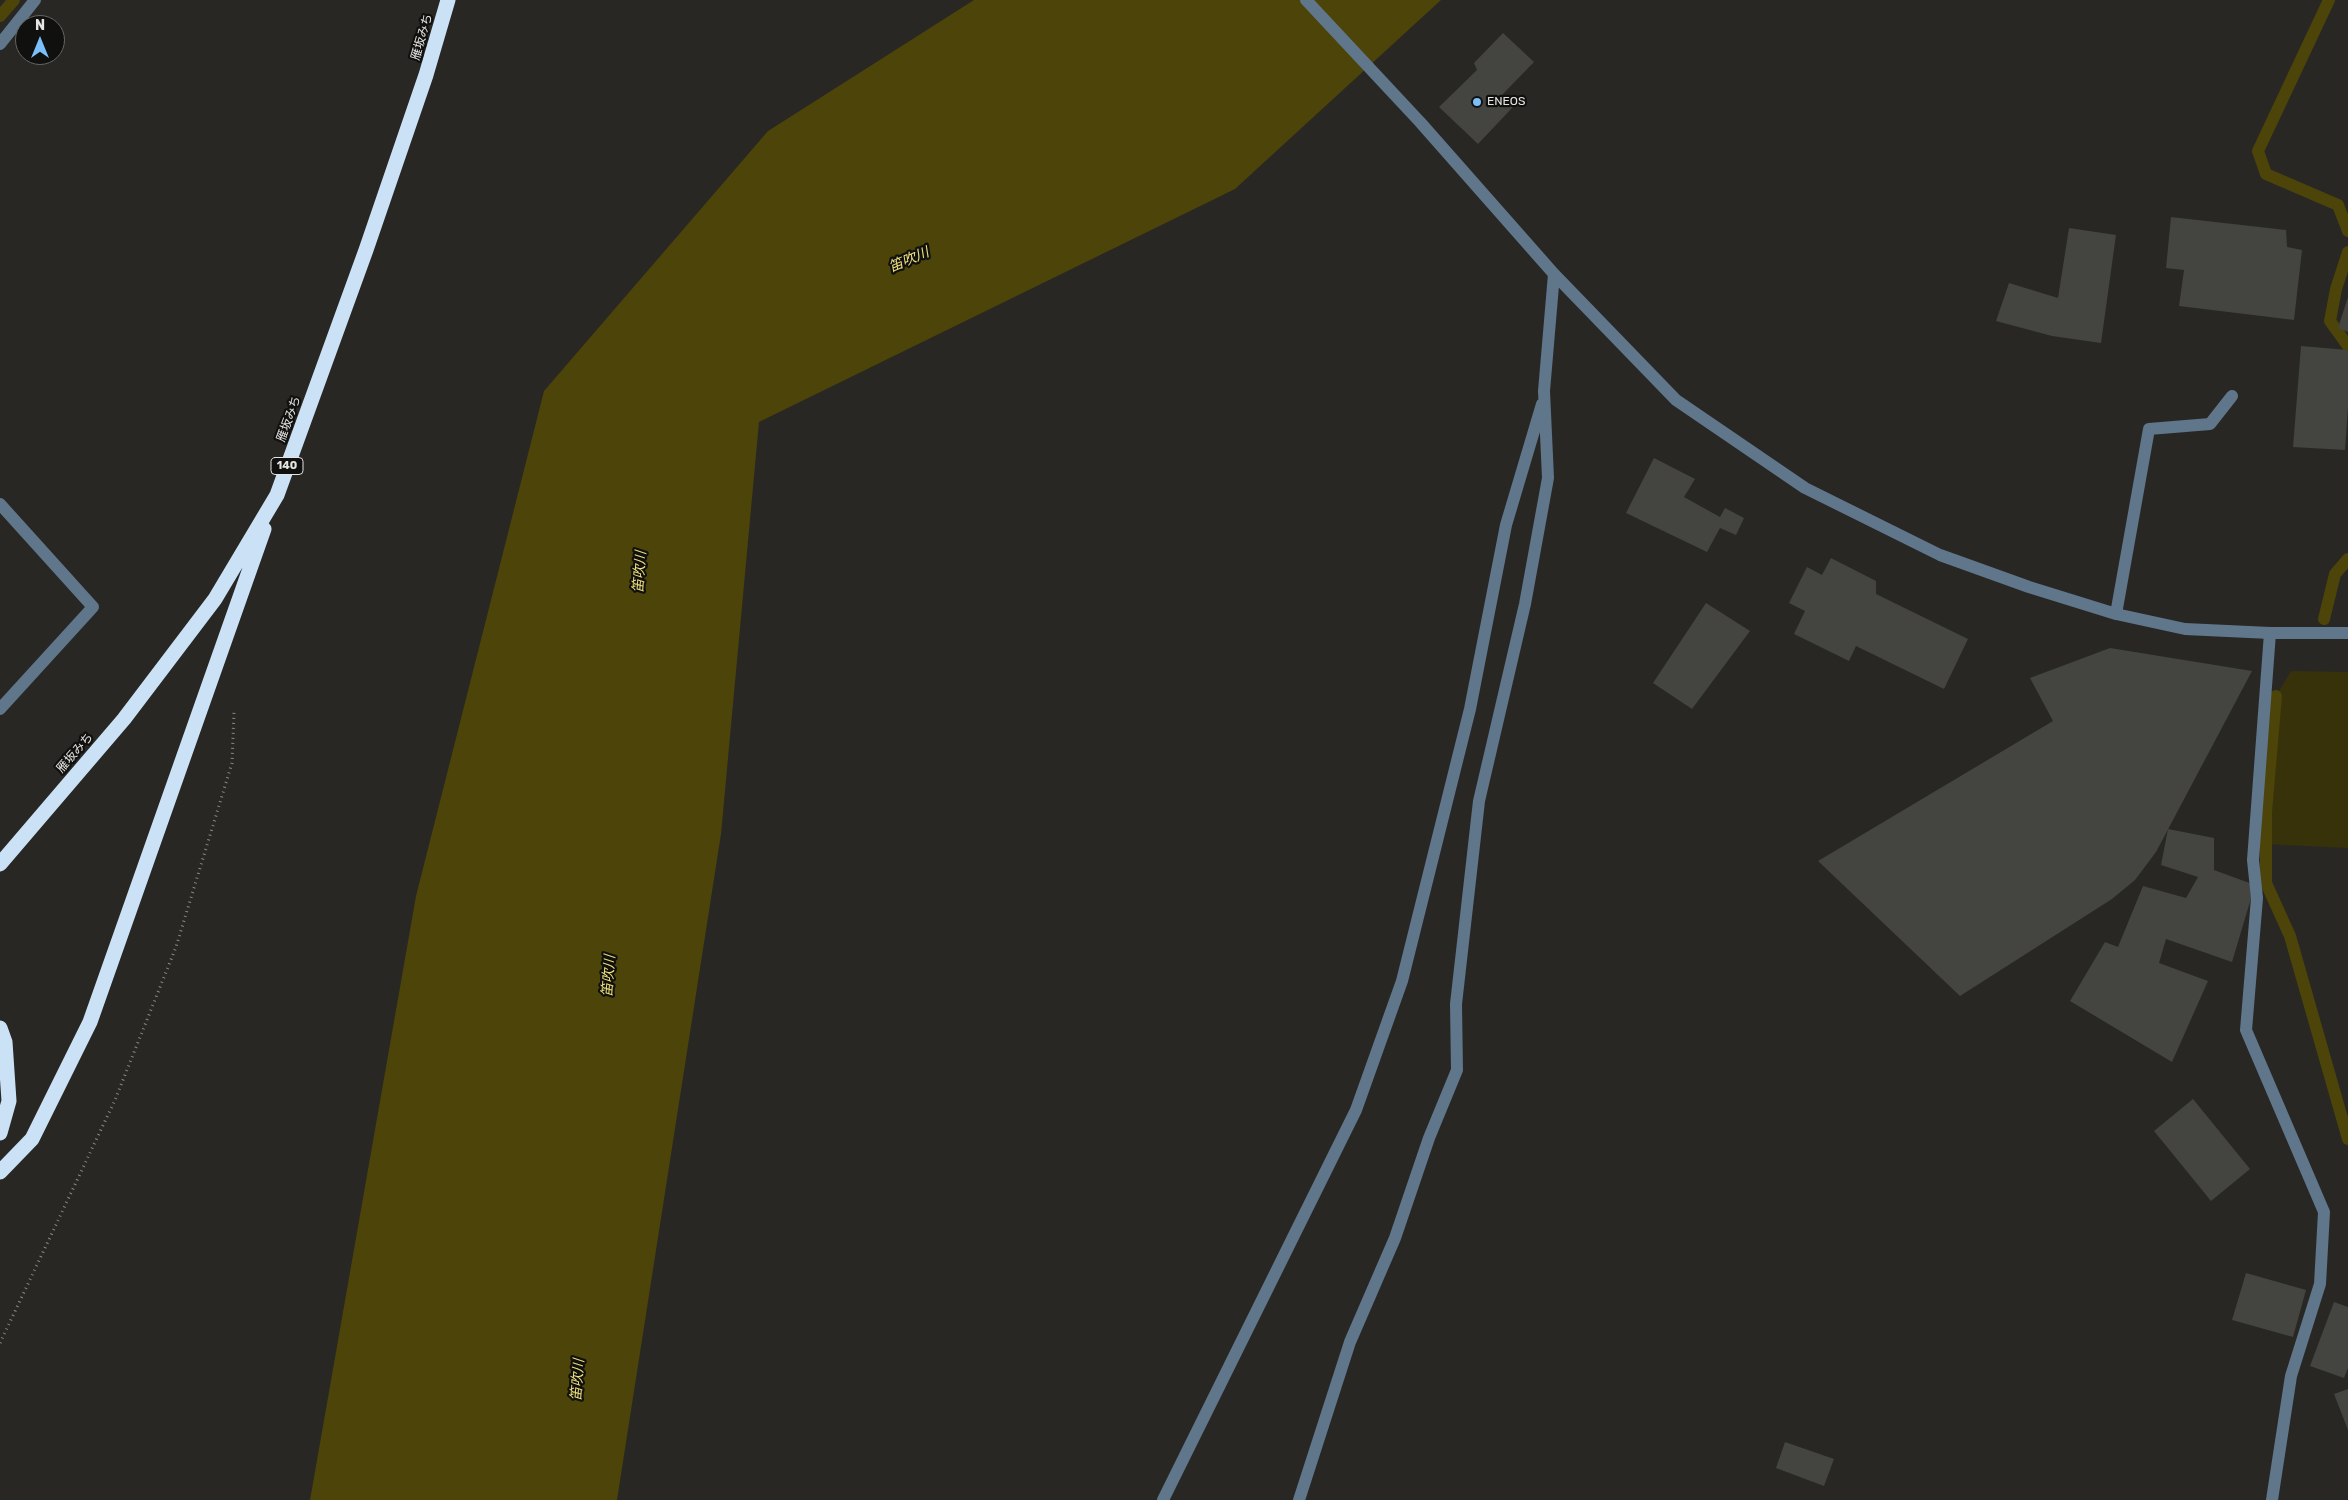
<!DOCTYPE html>
<html>
<head>
<meta charset="utf-8">
<style>
	body { margin:0 }
	#map { position:relative; width:2348px; height:1500px; overflow:hidden; background:#282724; font-family:Rubik,sans-serif }
	canvas { display:block }
	.north { position:absolute; left:15px; top:15px; width:50px; height:50px; box-sizing:border-box; background:#10100e; border:1px solid #656563; border-radius:50%; rotate:0deg; font-size:14px; font-weight:700; line-height:20px; text-align:center; color:#e5e4e2 }
	.north::after { content:''; display:block; margin:auto; width:18px; height:22px; background:#7abff8; clip-path:polygon(50% 0,100% 100%,50% 72%,0 100%) }
</style>
</head>
<body>
<div id="map">
<canvas width="2348" height="1500"></canvas>
<div class="north">N</div>
</div>
<script>
const ctx = document.querySelector('canvas').getContext('2d');
ctx.lineJoin = 'round';
function fill(path, color) {
  ctx.fillStyle = color;
  ctx.fill(path, 'evenodd');
}
function strokePath(path, color, width, dash) {
  ctx.strokeStyle = color;
  ctx.lineWidth = width;
  ctx.lineCap = dash ? 'butt' : 'round';
  ctx.setLineDash(dash || []);
  ctx.stroke(path);
}
function label(font, color, halo, rows, align = 'center') {
  ctx.font = font + ' Rubik,"Noto Sans JP",sans-serif';
  ctx.lineWidth = 4.5;
  ctx.setLineDash([]);
  ctx.textBaseline = 'middle';
  ctx.strokeStyle = halo;
  ctx.fillStyle = color;
  for (const [text, x, y, turn = 0] of rows) {
    ctx.save();
    ctx.translate(x, y);
    ctx.rotate((+turn || 0) * Math.PI / 180);
    ctx.textAlign = isNaN(turn) ? turn : align;
    if (halo) ctx.strokeText(text, 0, 0);
    ctx.fillText(text, 0, 0);
    ctx.restore();
  }
}
fill(new Path2D(`
	M2291 671 2348 672V848L2266 844 2276 696Z`), '#38320a');
fill(new Path2D(`
	M974 0H1441L1235 189 759 422 721 834 617 1500H310L416 896 544 391 768 131Z`), '#4c4408');
strokePath(new Path2D(`
	M2329 0 2258 151 2266 174 2338 205 2348 231
	M0 16 14 0
	M2348 252 2336 289 2330 321 2348 346
	M2324 619 2335 574 2348 559
	M2276 696 2266 812V883L2290 936 2348 1139`), '#4c4408', 12);
fill(new Path2D(`
	M1503 33 1534 62 1501 96 1513 107 1478 144 1439 107 1477 70 1474 63Z
	M2171 217 2286 230 2287 247 2302 250 2294 320 2179 306 2184 270 2166 268Z
	M2069 228 2116 235 2101 343 2052 336 1996 321 2009 283 2058 298Z
	M2348 297V332L2338 328Z
	M2301 346 2348 350V407L2345 450 2293 447Z
	M1654 458 1695 479 1684 497 1720 517 1725 508 1744 518 1736 535 1720 528 1707 552 1626 513Z
	M1831 558 1876 581V594L1968 639 1944 689 1856 646 1849 661 1794 634 1805 611 1789 603 1807 567 1822 575Z
	M1706 603 1750 631 1692 709 1653 683Z
	M2110 648 2252 671 2156 852 2135 880 2112 899 1960 996 1818 861 2053 721 2030 678Z
	M2168 829 2214 838V870L2255 885 2232 962 2166 939 2159 963 2208 981 2172 1062 2070 1001 2105 942 2118 947 2143 886 2186 898 2198 877 2161 865Z
	M2193 1099 2250 1169 2211 1201 2154 1131Z
	M2246 1273 2306 1290 2293 1337 2232 1320Z
	M2334 1302 2348 1307V1368L2344 1378 2310 1366Z
	M2348 1389V1430L2334 1394Z
	M1785 1442 1834 1459 1824 1486 1776 1468Z`), '#444440');
strokePath(new Path2D(`
	M0 1343 115 1100 176 947 232 763 234 712 232 711`), '#898886', 3, [1, 4]);
strokePath(new Path2D(`
	M1306 0 1420 122 1554 274 1676 400 1805 488 1940 555 2029 587 2116 614 2185 629 2270 633H2348
	M0 44 35 0
	M0 504 93 607 0 709
	M2116 614 2149 429 2210 424 2232 396
	M2270 633 2253 860 2257 898 2246 1030 2324 1212 2320 1284 2291 1376 2272 1500
	M1163 1500 1356 1110 1402 981 1470 709 1506 525 1542 404
	M1299 1500 1350 1342 1395 1238 1429 1138 1457 1070 1456 1004 1479 801 1525 604 1548 478 1544 391 1554 274`), '#5f768b', 12);
strokePath(new Path2D(`
	M0 864 124 719 215 599 277 495 366 250 426 75 448 0
	M0 1028 5 1042 9 1101 0 1133
	M0 1172 32 1139 90 1022 264 529`), '#cbe2f6', 15);
for (const [x, y, r, color] of [
	[1477,102,5,"#7abff8"]
]) {
  const dot = new Path2D();
  dot.arc(x, y, r, 0, 2 * Math.PI);
  ctx.fillStyle = color;
  ctx.fill(dot);
  strokePath(dot, '#10100e', 2);
}
for (const [x, y, w] of [
	[287,466,32]
]) {
  const box = new Path2D();
  box.roundRect(x - w / 2, y - 8.5, w, 17, 4);
  ctx.fillStyle = '#10100e';
  ctx.fill(box);
  strokePath(box, '#e5e4e2', 1);
}
label('bold 11px', '#e5e4e2', null, [
	["140",287,466]
]);
label('12px', '#e5e4e2', '#10100e', [
	["雁坂みち",422,37,-74],
	["雁坂みち",289,419,-70],
	["雁坂みち",75,753,-49]
]);
label('12px', '#e5e4e2', '#10100e', [
	["ENEOS",1487,102]
], 'left');
label('italic 14px', '#f1e27d', '#10100e', [
	["笛吹川",909,260,-23],
	["笛吹川",640,572,-86],
	["笛吹川",609,976,-86],
	["笛吹川",578,1380,-86]
]);
</script>
</body>
</html>
